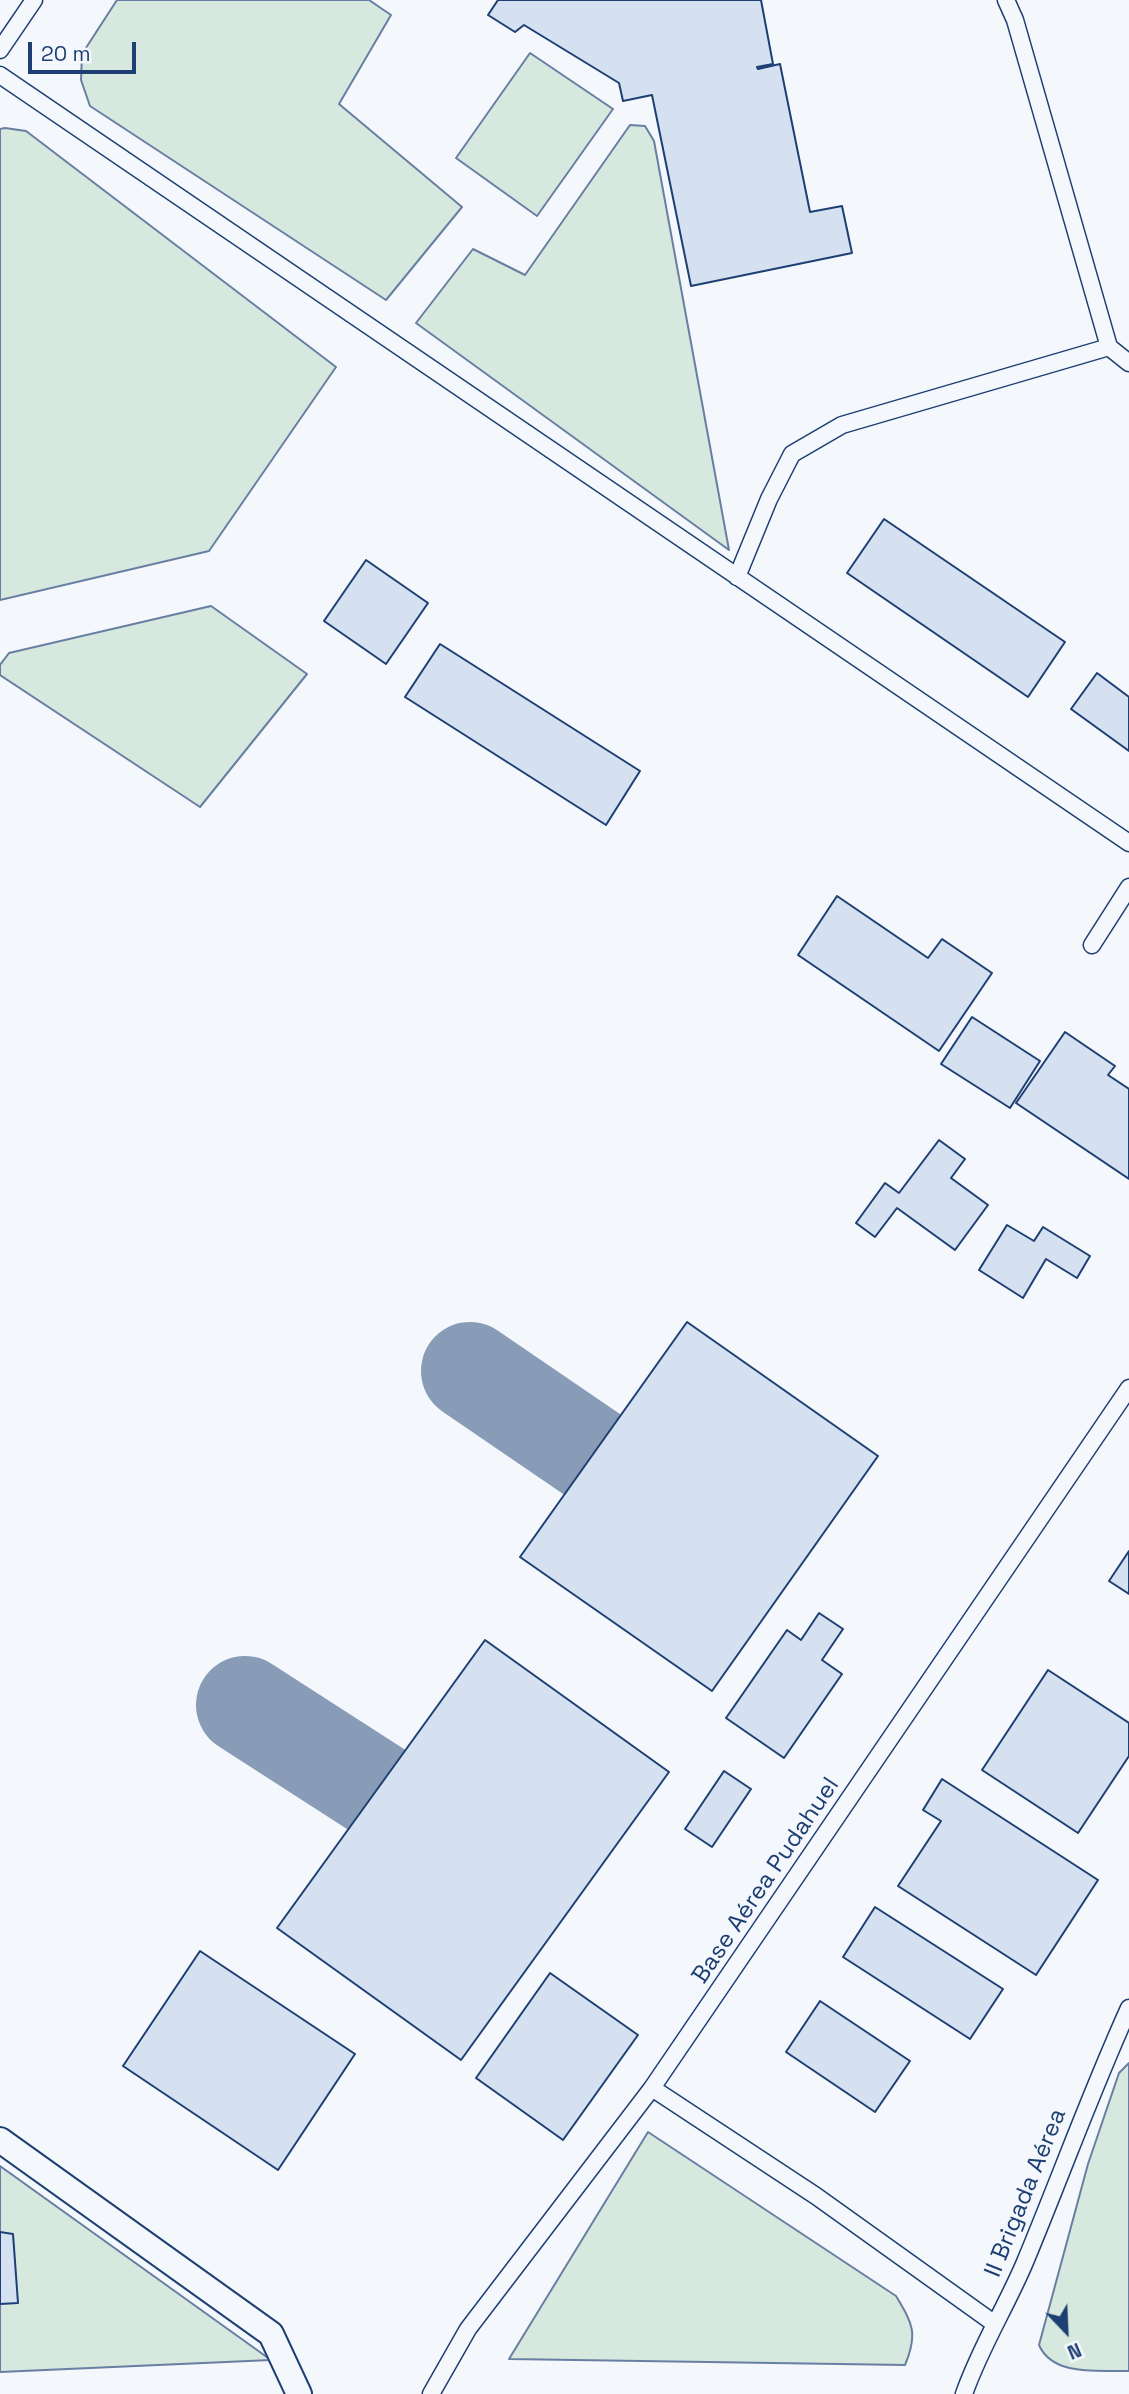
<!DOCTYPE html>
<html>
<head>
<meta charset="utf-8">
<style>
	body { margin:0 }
	#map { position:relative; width:1129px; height:2394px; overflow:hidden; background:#f4f7fb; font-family:"Space Grotesk",sans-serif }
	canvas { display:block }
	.north { position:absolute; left:1031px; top:2296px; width:70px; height:70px; -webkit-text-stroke:5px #f4f7fb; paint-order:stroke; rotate:157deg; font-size:19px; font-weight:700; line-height:28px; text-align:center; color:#1d3f73 }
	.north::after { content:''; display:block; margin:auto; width:24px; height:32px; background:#1d3f73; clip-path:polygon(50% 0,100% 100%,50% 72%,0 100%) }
	.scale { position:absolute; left:28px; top:42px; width:108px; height:32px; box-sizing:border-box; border:4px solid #1d3f73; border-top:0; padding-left:9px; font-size:21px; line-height:24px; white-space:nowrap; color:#1d3f73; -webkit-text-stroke:5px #f4f7fb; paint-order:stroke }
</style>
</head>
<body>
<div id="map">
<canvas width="1129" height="2394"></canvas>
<div class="north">N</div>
<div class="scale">20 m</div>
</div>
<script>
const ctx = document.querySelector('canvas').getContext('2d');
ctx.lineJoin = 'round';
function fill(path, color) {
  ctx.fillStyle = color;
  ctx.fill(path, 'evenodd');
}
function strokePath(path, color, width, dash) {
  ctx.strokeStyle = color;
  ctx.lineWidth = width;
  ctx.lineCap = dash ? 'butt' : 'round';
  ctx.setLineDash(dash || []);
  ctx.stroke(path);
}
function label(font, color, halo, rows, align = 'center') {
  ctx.font = font + ' "Space Grotesk",sans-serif';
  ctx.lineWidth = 5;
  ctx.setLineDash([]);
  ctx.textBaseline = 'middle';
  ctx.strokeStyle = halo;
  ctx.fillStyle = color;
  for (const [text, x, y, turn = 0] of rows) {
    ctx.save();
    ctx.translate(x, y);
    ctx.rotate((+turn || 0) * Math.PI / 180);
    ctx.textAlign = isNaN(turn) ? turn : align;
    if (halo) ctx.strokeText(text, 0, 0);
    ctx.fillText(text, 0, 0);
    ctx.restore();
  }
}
const green = new Path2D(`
	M117 0H369L391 15 339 104 462 207 386 300 90 106 81 80 82 54Z
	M530 53 613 109 537 216 456 158Z
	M630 125 645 126 654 141 729 550 416 323 473 249 525 275Z
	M5 128 26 131 336 367 209 551 0 600V129Z
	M211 606 307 674 200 807 0 675V665L9 653Z
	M1129 2063V2371C1099 2370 1053 2377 1039 2345L1088 2164 1119 2073Z
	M648 2132 896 2296C913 2324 918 2334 905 2365L509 2359Z
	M0 2166 271 2360 0 2372Z`);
fill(green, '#d7e8df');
strokePath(green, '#687fa3', 2);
strokePath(new Path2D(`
	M470 1371 593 1455
	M245 1705 377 1790`), '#889bb7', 98);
const building = new Path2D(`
	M498 0H761L773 64 757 67 758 69 780 64 810 212 842 206 852 253 691 286 652 95 623 101 619 83 524 25 515 32 488 15Z
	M884 519 1065 642 1028 697 847 573Z
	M366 560 428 603 386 664 324 621Z
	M440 644 640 771 606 825 405 697Z
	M1097 673 1129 697V751L1071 709Z
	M837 896 928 958 942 939 992 973 939 1051 798 955Z
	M972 1017 1040 1061 1010 1108 941 1064Z
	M1065 1032 1115 1066 1108 1075 1129 1089V1179L1016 1103Z
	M939 1140 965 1159 951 1178 988 1205 955 1250 897 1208 875 1237 856 1223 885 1183 899 1193Z
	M1007 1225 1034 1241 1043 1227 1090 1256 1077 1278 1046 1259 1023 1298 979 1270Z
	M687 1322 878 1456 712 1691 520 1557Z
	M1129 1551V1594L1109 1581Z
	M819 1613 843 1629 822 1660 842 1674 784 1758 726 1718 787 1630 801 1640Z
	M485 1640 669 1772 461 2060 277 1928Z
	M1048 1670 1129 1723V1756L1078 1833 982 1770Z
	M724 1771 751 1789 712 1847 685 1829Z
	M942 1779 1098 1880 1036 1975 898 1886 941 1821 923 1810Z
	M875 1907 1003 1989 970 2039 843 1957Z
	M200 1951 355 2054 278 2170 123 2066Z
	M550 1973 638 2035 563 2140 476 2078Z
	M820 2001 910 2061 875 2112 786 2052Z
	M0 2232 13 2234 18 2303 0 2304Z`);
fill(building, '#d5e0f0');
strokePath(building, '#1d3f73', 2);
const service = new Path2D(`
	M1006 0 1015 20 1109 347 1129 363
	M0 50 34 0
	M0 75 1129 843
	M737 577 769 499 792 454 842 425 1109 347
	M1092 945 1129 887
	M652 2088 816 2196 995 2324
	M431 2394 468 2329 652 2088 1129 1388
	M964 2394C980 2348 1006 2307 1025 2262 1060 2178 1091 2092 1129 2008`);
const pedestrian = new Path2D(`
	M0 2140 271 2334 299 2394`);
strokePath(service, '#1d3f73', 19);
strokePath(pedestrian, '#1d3f73', 28);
strokePath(service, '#f4f7fb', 16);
strokePath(pedestrian, '#f4f7fb', 24);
label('24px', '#1d3f73', '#f4f7fb', [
	["Base Aérea Pudahuel",766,1881,-56],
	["II Brigada Aérea",1026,2193,-68]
]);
</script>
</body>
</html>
